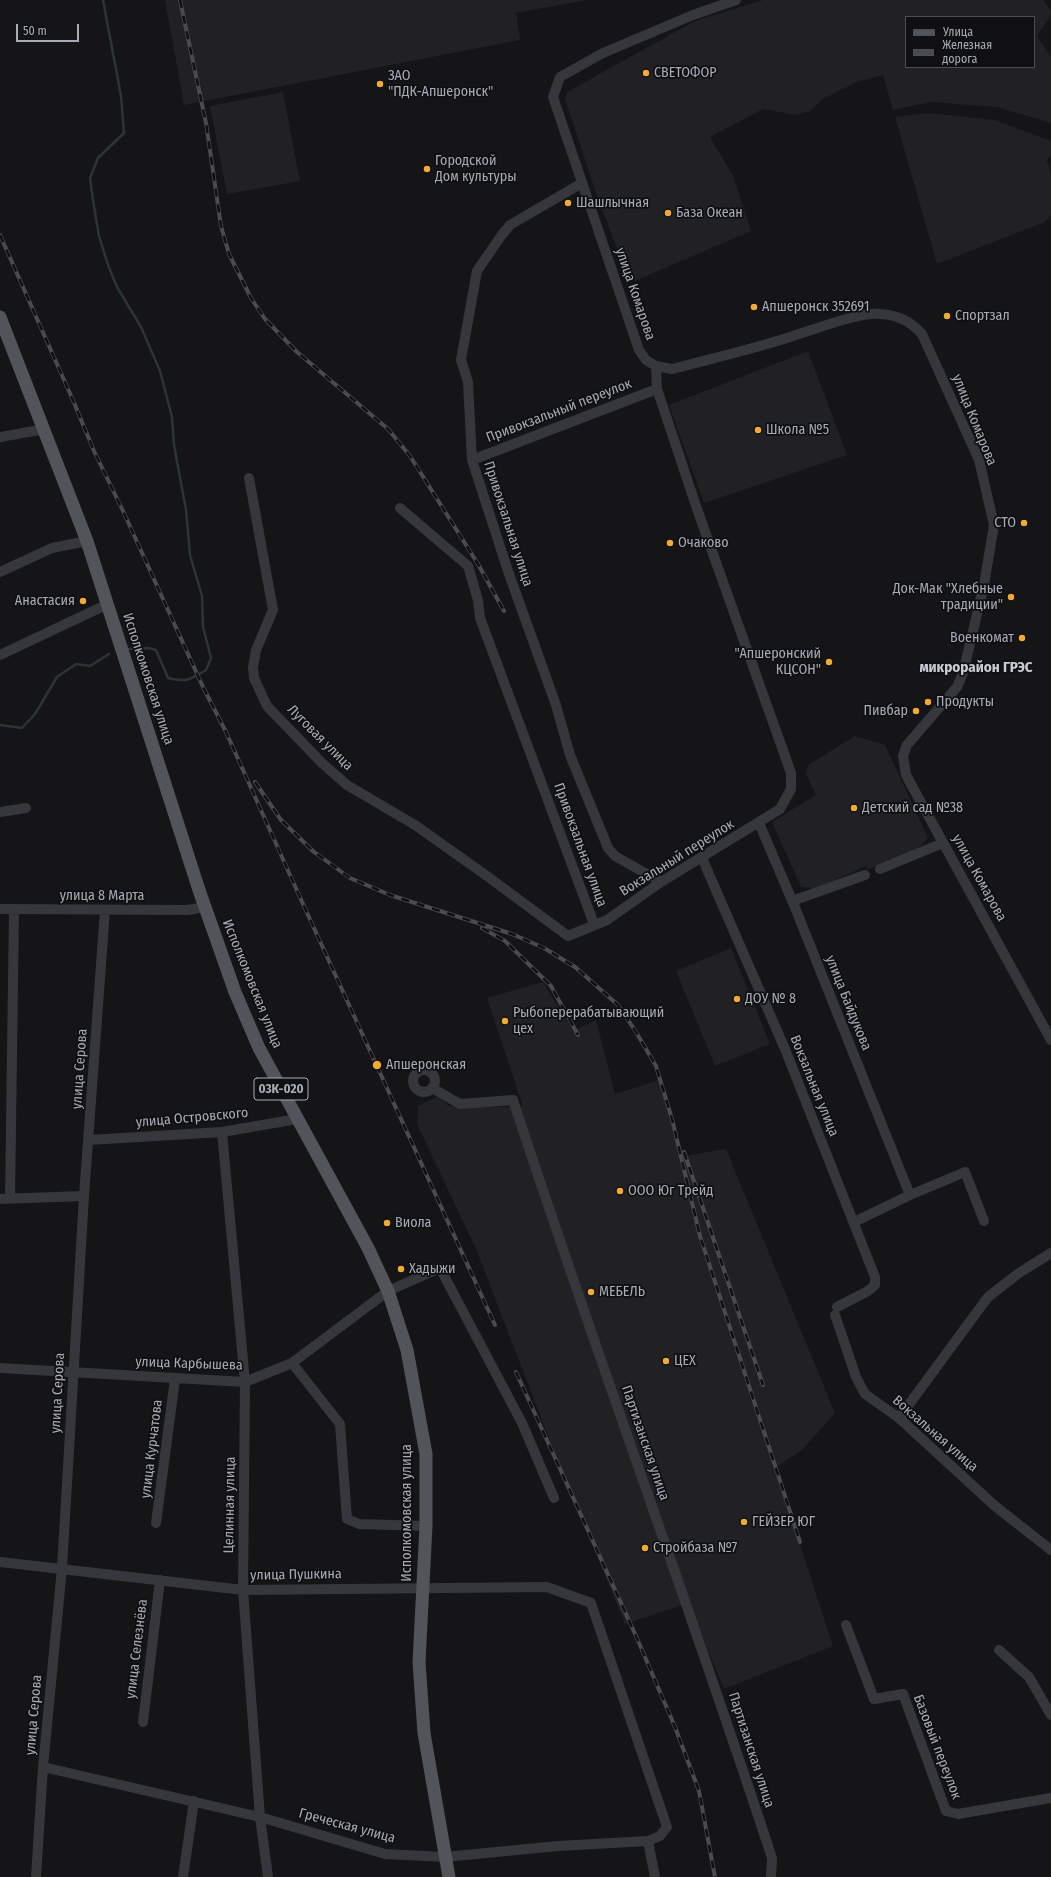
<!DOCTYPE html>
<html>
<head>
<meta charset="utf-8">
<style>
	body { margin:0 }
	#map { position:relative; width:1051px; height:1877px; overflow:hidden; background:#151517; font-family:"Fira Sans Condensed",sans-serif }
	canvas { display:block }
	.legend { position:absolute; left:905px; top:16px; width:130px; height:52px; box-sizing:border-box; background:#101012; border:1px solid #4c4e54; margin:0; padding:5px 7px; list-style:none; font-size:12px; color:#a7acb7 }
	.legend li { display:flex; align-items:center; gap:8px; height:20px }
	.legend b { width:20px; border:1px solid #4c4e54 }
	.scale { position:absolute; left:16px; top:24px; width:63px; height:18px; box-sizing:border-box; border:2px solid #a7acb7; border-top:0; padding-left:5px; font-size:12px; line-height:14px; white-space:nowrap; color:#a7acb7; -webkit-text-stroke:3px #101012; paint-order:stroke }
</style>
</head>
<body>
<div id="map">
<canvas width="1051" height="1877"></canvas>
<ul class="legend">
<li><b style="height:5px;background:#52545b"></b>Улица</li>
<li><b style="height:5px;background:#494b51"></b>Железная дорога</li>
</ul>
<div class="scale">50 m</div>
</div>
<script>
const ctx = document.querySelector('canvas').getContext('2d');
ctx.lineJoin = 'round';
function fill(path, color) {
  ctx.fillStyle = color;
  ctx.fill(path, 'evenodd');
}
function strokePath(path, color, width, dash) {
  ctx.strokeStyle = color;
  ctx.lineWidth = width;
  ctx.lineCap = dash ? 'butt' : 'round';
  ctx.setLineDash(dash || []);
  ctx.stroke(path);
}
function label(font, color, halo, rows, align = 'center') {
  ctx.font = font + ' "Fira Sans Condensed",sans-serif';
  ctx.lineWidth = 3.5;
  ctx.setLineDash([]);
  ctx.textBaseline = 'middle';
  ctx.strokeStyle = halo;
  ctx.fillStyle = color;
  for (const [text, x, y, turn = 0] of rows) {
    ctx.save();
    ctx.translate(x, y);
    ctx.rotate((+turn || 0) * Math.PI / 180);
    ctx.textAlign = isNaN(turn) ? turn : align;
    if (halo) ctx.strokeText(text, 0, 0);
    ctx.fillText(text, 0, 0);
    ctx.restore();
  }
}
fill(new Path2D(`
	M165 0H587L516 13 520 40 184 105Z
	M763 0H1043L1051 11V15L1037 36 1051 57V123L997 107 931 102 893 110 883 75 857 82 823 99 810 111 796 115 763 109 710 137 733 176 751 231 630 283 597 196 565 99 567 92 695 21ZM906 17H1034V67H906Z
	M283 92 300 181 227 194 210 106Z
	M928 113 995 120 1051 141V154L1047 161 1051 173V215L1045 222 937 264 895 117Z
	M808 351 847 455 704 503 669 405Z
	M855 736 885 745 928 838 919 848 867 870 866 866 818 888 801 887 772 822 816 795 806 774 808 765Z
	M731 948 770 1044 715 1066 676 971Z
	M543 982 573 1031 596 1020 615 1094 659 1080 684 1156 726 1149 835 1413 802 1450 775 1468 833 1646 724 1689 688 1603 625 1624 548 1436 476 1249 417 1124 418 1106 439 1096 448 1106 523 1107 487 998Z`), '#212124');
strokePath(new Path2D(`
	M103 0 121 96 124 133 98 158 90 178 93 200 99 236 108 265 117 287 141 327 160 371 172 417 174 445 186 510 190 555 202 596 203 627 211 658 206 670C191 679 186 683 168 678L156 650 148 648 129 649
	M0 725 22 728 35 714 57 677 76 664 90 666 109 654`), '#2b343a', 2.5);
strokePath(new Path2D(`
	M582 183 510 225 501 236 477 271 461 360 468 382 472 460 509 574 556 705 570 755 608 848 615 856 661 882
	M656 366 672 369C710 359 749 350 787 338 810 331 858 312 880 314 898 315 910 321 922 334L979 460 994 525 984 585 963 673 957 687 907 745 903 756 906 775 1051 1040
	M0 437 45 429
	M472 460 657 389
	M249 478 273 610 256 650 253 668 254 678 267 706 322 763 347 785 415 825 487 876 568 936 607 920 661 882 780 809 791 789V773L696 506 657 389 656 366 646 360 639 350 553 97 560 77 603 53 693 15 736 0
	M400 508 468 566 478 600 480 618 594 924
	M0 572 52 548 87 541
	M0 655 108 604
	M0 812 26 808
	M759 823 794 905 910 1195
	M702 858 785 1049 875 1277V1285L868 1291 837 1307
	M880 869 943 843
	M792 901 865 875
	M0 909 188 910 205 907
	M413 1081a11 11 0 1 1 22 0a11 11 0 1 1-22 0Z
	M432 1088 460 1104 513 1100C596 1354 689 1604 772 1858L771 1877
	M222 1132 245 1382 243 1590 260 1817 268 1877
	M89 1140 222 1132 297 1119
	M10 1198 14 909
	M0 1199 84 1196
	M854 1222 910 1195 965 1172 984 1221
	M835 1315 856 1377 865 1394 899 1418 995 1506 1051 1550
	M292 1363 340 1424 347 1519 359 1524 426 1526
	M0 1368 245 1382 292 1363 388 1291 440 1268 522 1423 554 1498
	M899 1418 988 1297 1019 1273 1051 1253
	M156 1523 175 1379
	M0 1562 243 1590 547 1587 591 1603 667 1827 660 1836 648 1841 558 1846 445 1857 385 1854 260 1817 43 1767
	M846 1625 874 1699 903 1694 946 1811 958 1814 1051 1798
	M999 1650 1029 1677 1051 1715
	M143 1722 160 1580
	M648 1841 655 1877
	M36 1877 43 1767 62 1568 84 1196 105 910
	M183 1877 194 1801`), '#36373c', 10);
strokePath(new Path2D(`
	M0 317 87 541 199 890 235 992 259 1048 368 1248 388 1291 407 1350 426 1454V1526L419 1662 424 1733 449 1877`), '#52545b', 13);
const rail = new Path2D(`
	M180 0 206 123 221 226 229 254 251 298 265 319 297 352 388 429 410 456 478 564 504 611
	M0 235 72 398 94 451 123 511 203 687 226 732 303 904 495 1325
	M255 782 281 820 314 852 350 878 390 895 512 934 544 948 575 967 618 1005 636 1032 656 1066 672 1119 700 1236 800 1542
	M482 928 505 941 551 986 578 1035
	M684 1152 763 1385
	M516 1372 636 1636 675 1727 699 1791 715 1877`);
strokePath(rail, '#494b51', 4);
strokePath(rail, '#101012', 2.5, [8]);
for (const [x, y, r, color] of [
	[646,73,4,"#f1ab32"],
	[380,84,4,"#f1ab32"],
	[427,169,4,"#f1ab32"],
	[568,203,4,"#f1ab32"],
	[668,213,4,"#f1ab32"],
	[754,307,4,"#f1ab32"],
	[947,316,4,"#f1ab32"],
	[758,430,4,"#f1ab32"],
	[1024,523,4,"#f1ab32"],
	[670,543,4,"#f1ab32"],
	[1011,597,4,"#f1ab32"],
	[83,601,4,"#f1ab32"],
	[1022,638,4,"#f1ab32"],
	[829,662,4,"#f1ab32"],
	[928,702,4,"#f1ab32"],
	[916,711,4,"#f1ab32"],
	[854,808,4,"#f1ab32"],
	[737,999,4,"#f1ab32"],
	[505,1021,4,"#f1ab32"],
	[377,1065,5,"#f1ab32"],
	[620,1191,4,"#f1ab32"],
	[387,1223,4,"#f1ab32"],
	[401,1269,4,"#f1ab32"],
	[591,1292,4,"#f1ab32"],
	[666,1361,4,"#f1ab32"],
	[744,1522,4,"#f1ab32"],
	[645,1548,4,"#f1ab32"]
]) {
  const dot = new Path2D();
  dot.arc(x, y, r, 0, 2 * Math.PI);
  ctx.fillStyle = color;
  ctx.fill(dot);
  strokePath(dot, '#101012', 1.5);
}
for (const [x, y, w] of [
	[281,1089,54]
]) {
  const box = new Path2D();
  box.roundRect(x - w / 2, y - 11, w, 22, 3);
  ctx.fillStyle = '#101012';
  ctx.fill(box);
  strokePath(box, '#a7acb7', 1);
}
label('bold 13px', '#a7acb7', null, [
	["03К-020",281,1089]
]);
label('14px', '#a7acb7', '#101012', [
	["СВЕТОФОР",654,73],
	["ЗАО",388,76],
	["\"ПДК-Апшеронск\"",388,92],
	["Городской",435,161],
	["Дом культуры",435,177],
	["Шашлычная",576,203],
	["База Океан",676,213],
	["Апшеронск 352691",762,307],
	["Спортзал",955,316],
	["Школа №5",766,430],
	["СТО",1016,523,"right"],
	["Очаково",678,543],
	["Док-Мак \"Хлебные",1003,589,"right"],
	["традиции\"",1003,605,"right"],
	["Анастасия",75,601,"right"],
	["Военкомат",1014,638,"right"],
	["\"Апшеронский",821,654,"right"],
	["КЦСОН\"",821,670,"right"],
	["Продукты",936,702],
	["Пивбар",908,711,"right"],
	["Детский сад №38",862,808],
	["ДОУ № 8",745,999],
	["Рыбоперерабатывающий",513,1013],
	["цех",513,1029],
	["Апшеронская",386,1065],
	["ООО Юг Трейд",628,1191],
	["Виола",395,1223],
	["Хадыжи",409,1269],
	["МЕБЕЛЬ",599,1292],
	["ЦЕХ",674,1361],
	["ГЕЙЗЕР ЮГ",752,1522],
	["Стройбаза №7",653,1548]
], 'left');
label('14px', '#a7acb7', '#101012', [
	["улица Комарова",635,294,71],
	["Привокзальный переулок",559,411,-21],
	["улица Комарова",974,420,68],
	["Привокзальная улица",508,524,72],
	["Исполкомовская улица",148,679,72],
	["Луговая улица",320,738,45],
	["Привокзальная улица",580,845,70],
	["Вокзальный переулок",677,858,-32],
	["улица Комарова",979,878,61],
	["улица 8 Марта",102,896],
	["Исполкомовская улица",252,984,68],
	["улица Байдукова",848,1003,68],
	["улица Серова",80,1069,-86],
	["Вокзальная улица",814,1086,68],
	["улица Островского",192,1118,-5],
	["улица Карбышева",189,1364,2],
	["улица Серова",58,1393,-87],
	["Вокзальная улица",935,1434,41],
	["Партизанская улица",645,1443,71],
	["улица Курчатова",152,1449,-83],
	["Целинная улица",230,1505,-89],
	["Исполкомовская улица",407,1513,-90],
	["улица Пушкина",296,1575,-1],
	["улица Селезнёва",137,1649,-83],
	["улица Серова",34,1715,-85],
	["Базовый переулок",937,1747,69],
	["Партизанская улица",751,1750,72],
	["Греческая улица",347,1826,15]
]);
label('bold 15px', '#c8cbd3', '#101012', [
	["микрорайон ГРЭС",976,668]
]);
</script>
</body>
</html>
